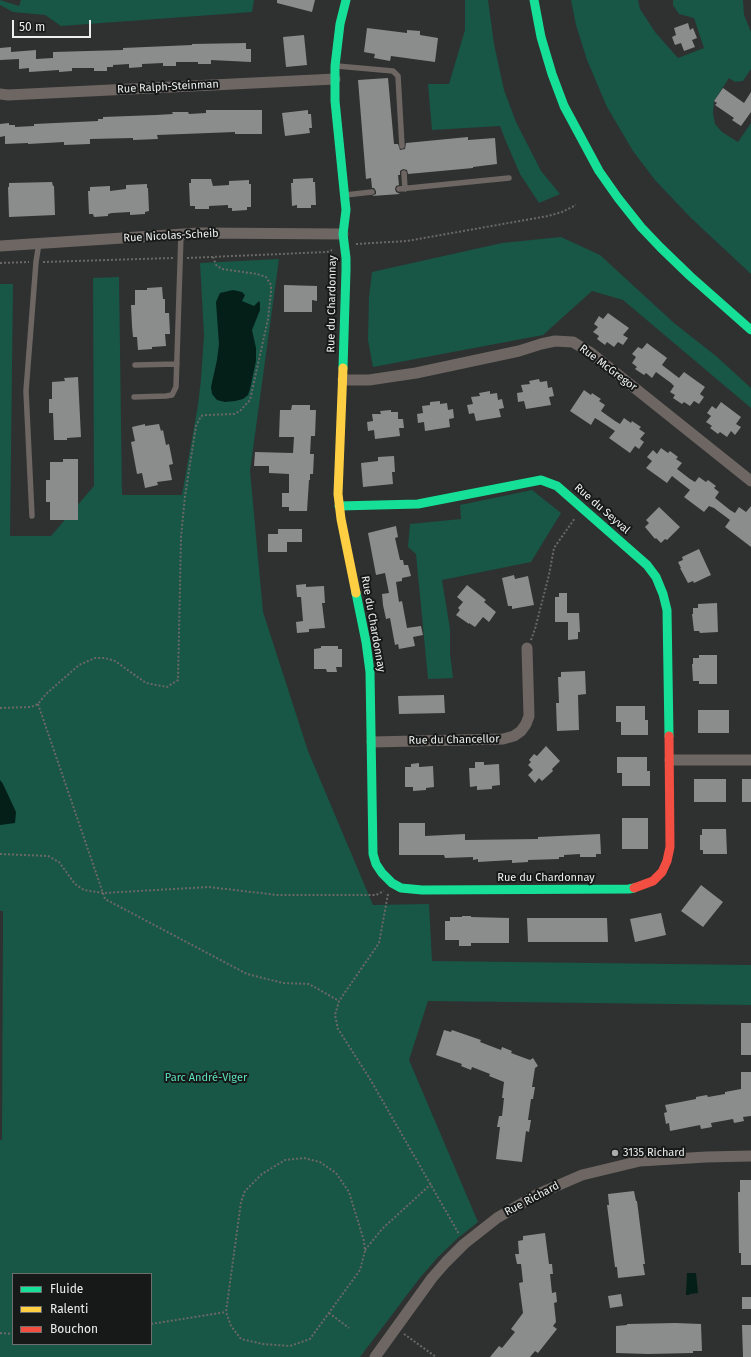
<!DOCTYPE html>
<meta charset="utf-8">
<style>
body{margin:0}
#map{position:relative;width:751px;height:1357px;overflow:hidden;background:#2e3130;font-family:"Fira Sans",sans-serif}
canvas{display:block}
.legend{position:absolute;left:12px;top:1273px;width:140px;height:72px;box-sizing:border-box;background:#171918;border:1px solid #6c6f6e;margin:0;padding:5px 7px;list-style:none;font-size:12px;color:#ecefee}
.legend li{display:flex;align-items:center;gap:8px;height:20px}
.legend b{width:20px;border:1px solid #6c6f6e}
.scale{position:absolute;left:12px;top:20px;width:79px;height:18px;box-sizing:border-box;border:2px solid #ecefee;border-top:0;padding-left:5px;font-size:12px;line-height:14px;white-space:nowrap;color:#ecefee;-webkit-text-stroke:3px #171918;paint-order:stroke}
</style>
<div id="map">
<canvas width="751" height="1357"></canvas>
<ul class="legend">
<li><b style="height:5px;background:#16e098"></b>Fluide</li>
<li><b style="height:5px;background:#ffcf43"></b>Ralenti</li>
<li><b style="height:5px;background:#f24e42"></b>Bouchon</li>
</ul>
<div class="scale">50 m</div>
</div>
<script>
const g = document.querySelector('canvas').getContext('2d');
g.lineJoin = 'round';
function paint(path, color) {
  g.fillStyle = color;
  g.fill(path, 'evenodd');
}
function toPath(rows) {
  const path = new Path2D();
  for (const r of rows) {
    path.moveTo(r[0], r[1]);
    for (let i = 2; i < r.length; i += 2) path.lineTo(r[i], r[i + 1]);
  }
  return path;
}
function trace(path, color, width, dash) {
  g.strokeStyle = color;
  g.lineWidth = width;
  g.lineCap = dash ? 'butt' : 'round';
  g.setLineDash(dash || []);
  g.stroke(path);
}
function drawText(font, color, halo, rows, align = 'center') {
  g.font = font + ' "Fira Sans",sans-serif';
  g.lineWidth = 4;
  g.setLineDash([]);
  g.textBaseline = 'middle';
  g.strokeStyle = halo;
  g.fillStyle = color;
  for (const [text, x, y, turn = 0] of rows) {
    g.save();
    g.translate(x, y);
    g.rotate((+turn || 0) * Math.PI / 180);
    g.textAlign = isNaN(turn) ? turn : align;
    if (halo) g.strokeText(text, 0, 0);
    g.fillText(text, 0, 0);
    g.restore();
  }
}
const green = toPath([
 [0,0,19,6,21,0,254,0,252,12,61,26,45,15,13,12,0,5],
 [465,0,488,0,494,44,504,90,516,122,541,171,560,194,539,203,520,174,507,144,500,126,432,130,428,84,449,84,465,30],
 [571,0,638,0,640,9,655,32,678,58,704,48,694,18,679,14,673,5,673,0,743,0,744,15,751,32,751,69,743,81,735,82,729,78,714,101,713,113,715,124,722,132,738,142,751,123,751,274,691,218,655,180,633,151,607,107,587,60,576,25],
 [561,237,600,255,674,323,716,356,751,388,751,408,623,300,592,291,543,335,373,367,368,340,369,297,372,272,502,243],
 [279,259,250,471,263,612,308,751,373,905,429,904,432,961,751,965,751,1005,428,1001,409,1060,478,1222,458,1238,438,1257,419,1279,360,1357,0,1357,0,1140,2,1140,3,925,3,911,0,911,0,284,13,284,10,536,51,536,94,486,93,278,119,277,122,495,182,495,198,405,201,379,204,335,200,263],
 [13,1274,151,1274,151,1344,13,1344],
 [532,490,561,513,531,562,442,580,450,629,450,654,453,678,428,679,416,554,408,547,410,524,461,519,460,505]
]);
const water = toPath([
 [233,290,242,292,245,295,242,301,254,306,259,301,260,303,260,310,252,330,256,348,256,361,250,389,248,395,243,399,235,401,225,402,217,400,212,394,211,387,217,360,219,344,216,302,220,293],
 [0,780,3,784,16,812,15,823,0,825],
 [687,1273,696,1273,698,1293,690,1294,689,1295,686,1295]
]);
const building = toPath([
 [277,0,315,0,312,12,277,3],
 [688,23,690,30,693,28,697,38,692,40,695,47,684,51,681,43,675,45,672,37,676,35,674,28],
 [367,28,407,33,407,30,420,31,420,35,438,38,435,62,391,56,390,61,374,58,375,54,364,52],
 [304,35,307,65,286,67,283,37],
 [246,43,246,49,251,49,251,62,211,60,211,64,198,64,198,62,176,62,176,66,163,66,163,63,142,64,142,67,129,68,129,64,113,65,113,67,107,67,107,71,94,71,94,68,72,68,72,71,59,72,59,70,29,72,29,68,19,69,19,59,0,60,0,48,11,47,11,52,36,50,36,59,53,58,53,52,123,50,123,48,192,45,192,44],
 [388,78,394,144,398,144,400,150,405,149,406,143,468,137,468,140,495,138,497,164,473,167,473,168,408,174,407,170,403,169,400,171,400,175,398,175,399,185,396,186,395,189,396,192,400,194,372,196,376,194,376,191,374,188,372,188,371,178,366,179,358,80],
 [723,88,744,103,751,92,751,112,741,126,732,120,734,118,715,105,717,103,714,101],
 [206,110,262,110,262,134,235,134,235,132,157,135,158,139,133,140,133,138,90,139,90,144,64,145,64,142,28,144,28,143,5,144,5,136,0,137,0,124,9,123,9,125,15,125,15,127,34,126,34,124,98,121,98,119,103,119,103,117,156,115,173,114,172,112,188,112,189,114,206,113],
 [308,110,308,114,311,114,312,128,309,128,310,133,285,136,282,113],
 [313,178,313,182,315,182,316,205,311,205,311,208,297,208,297,205,292,206,291,183,293,183,293,179],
 [191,179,211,179,213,186,229,185,229,181,249,180,249,184,251,184,251,207,247,207,247,210,232,211,232,208,228,208,228,205,209,206,209,209,195,209,195,206,190,206,189,183,191,183],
 [52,182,53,186,54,186,55,215,9,217,8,187,9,187,9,183],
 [147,184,147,188,148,188,149,211,145,212,145,214,130,215,130,212,112,213,108,214,108,216,94,217,93,214,89,214,88,191,90,191,90,187,110,186,110,191,126,189,126,185],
 [284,285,317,286,317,301,312,300,312,312,284,312],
 [162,287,163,299,165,299,165,313,169,313,170,334,165,334,166,346,152,347,152,349,138,350,137,337,133,337,132,326,131,305,135,305,135,290,147,290,147,288],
 [608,313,629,328,623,335,628,338,623,345,618,342,614,347,607,342,605,345,597,339,599,336,593,332,598,327,594,324,599,316,603,319],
 [647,343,667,358,662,365,679,378,684,372,705,387,700,394,704,397,699,404,694,401,690,406,684,402,682,404,673,398,675,395,670,392,674,386,671,383,656,372,652,378,646,373,644,375,635,369,637,367,632,363,636,357,632,354,638,347,642,349],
 [78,377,81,437,67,438,67,440,54,440,53,413,49,413,49,399,52,399,52,382,65,381,64,378],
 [539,379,540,382,547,381,548,388,552,387,554,396,549,397,551,405,526,409,524,401,518,402,517,393,523,392,521,385,530,384,529,381],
 [584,390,591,395,592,393,601,399,599,401,605,405,601,411,615,421,620,424,624,418,631,423,632,421,641,427,639,429,645,433,640,439,644,442,639,449,635,446,630,453,609,438,615,431,600,421,595,418,591,425,570,411],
 [490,391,490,394,497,393,498,400,502,399,504,408,499,409,501,417,476,421,474,413,469,414,467,405,473,404,471,397,480,396,479,393],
 [440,401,440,404,447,403,448,410,453,409,454,418,449,419,450,427,425,431,424,422,418,423,417,414,423,413,422,406,430,405,430,402],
 [721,402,741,417,736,424,741,427,735,435,731,431,727,437,720,432,718,434,710,428,712,426,706,422,711,416,707,413,712,406,716,409],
 [292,405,310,405,310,410,316,410,315,436,311,436,310,454,314,454,313,474,310,474,310,480,309,480,307,511,289,511,289,507,282,507,282,493,289,493,289,474,269,473,269,466,254,466,255,452,293,453,294,437,279,437,280,410,291,410],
 [391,410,391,412,398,412,398,419,403,419,404,428,399,428,400,436,375,439,374,430,368,431,367,422,373,421,372,414,381,414,380,411],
 [145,424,145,426,159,424,161,431,163,430,166,445,169,444,173,464,169,465,172,480,157,482,158,485,145,488,142,473,137,474,131,442,135,441,132,427],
 [661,448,668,453,670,451,678,457,676,459,682,463,677,469,690,479,695,482,699,477,706,482,708,480,716,486,714,488,719,492,715,498,730,510,735,513,739,507,746,512,751,506,751,547,725,527,730,520,714,508,709,506,704,512,684,497,690,490,672,476,667,483,646,468,652,461,647,457,653,450,657,454],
 [394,456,395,472,392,472,393,484,363,487,361,463,378,461,378,457],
 [63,459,78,459,78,520,50,520,50,502,46,502,46,480,50,480,50,462,63,462],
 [659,507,680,527,667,540,665,539,661,543,656,538,655,539,645,527,649,523,646,520],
 [396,526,398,537,395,538,400,560,403,560,404,565,408,565,411,576,402,578,402,581,396,582,399,602,402,601,407,628,421,626,423,635,413,637,415,646,399,649,398,644,395,645,390,618,386,619,383,605,382,594,389,593,385,573,376,575,368,533],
 [278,529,302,529,302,542,287,542,287,552,268,552,268,534,278,534],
 [699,549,711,575,694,583,693,581,688,583,680,568,681,568,678,562,683,560,682,557],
 [514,575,515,579,528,576,534,605,512,609,512,606,508,606,502,578],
 [306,584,306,587,324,586,325,603,322,603,325,628,309,629,309,632,297,633,296,622,303,621,301,597,297,597,296,585],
 [467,585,486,600,484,602,496,612,489,622,483,617,475,627,469,623,469,624,456,615,460,610,458,608,463,602,457,597],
 [559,593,567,593,567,613,579,613,580,632,578,632,578,639,568,640,568,622,555,622,555,597,559,597],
 [717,603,718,632,700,633,699,631,694,631,692,614,693,614,693,608,698,608,698,604],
 [321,646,338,646,338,649,342,649,342,667,336,667,337,672,327,672,326,669,314,669,314,649,321,648],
 [699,655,717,655,717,684,699,684,699,681,693,681,692,664,693,664,693,658,699,658],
 [585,671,586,694,578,695,579,730,557,731,556,703,559,703,558,677,561,677,561,672],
 [444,695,445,713,399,714,398,696],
 [616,706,645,706,645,720,648,720,648,735,621,735,621,722,616,722],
 [698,710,729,710,729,733,698,733],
 [546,746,560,761,552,769,553,771,542,781,539,778,535,783,528,775,533,770,528,765,531,762,529,760,534,754,537,756],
 [617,757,647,757,647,771,650,771,650,786,622,786,622,773,617,773],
 [475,762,484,762,484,765,499,764,500,785,492,786,492,789,477,790,477,786,470,787,469,768,475,768],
 [419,763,419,767,433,766,434,787,426,788,426,790,413,791,413,787,405,787,405,767,411,767,411,764],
 [694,779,726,779,726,802,694,802],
 [742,779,751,779,751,802,742,802],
 [622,818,648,818,648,849,622,849],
 [399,823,425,823,425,836,465,834,465,840,538,839,538,837,600,834,601,854,596,854,596,857,580,857,580,854,564,855,564,857,559,857,559,859,528,860,528,862,512,863,512,860,478,862,478,859,473,860,473,857,445,858,444,855,399,855],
 [702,829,726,829,727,854,703,854,703,850,700,850,700,835,702,835],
 [701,885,723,902,703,927,681,911],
 [661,913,666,935,635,942,630,919],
 [462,916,471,916,471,917,509,918,509,943,471,943,471,946,459,946,459,940,445,940,445,921,450,921,450,917,462,917],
 [527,918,607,918,608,942,528,942],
 [741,1023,751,1023,751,1055,741,1055],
 [444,1030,451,1032,452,1030,481,1040,480,1042,501,1050,502,1047,512,1051,511,1053,530,1060,533,1058,538,1066,535,1068,532,1087,535,1087,533,1099,531,1099,528,1120,531,1120,529,1132,526,1131,522,1162,496,1159,500,1127,497,1127,499,1116,502,1116,504,1098,502,1098,504,1082,489,1076,490,1074,472,1067,471,1070,461,1066,462,1064,436,1055],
 [741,1072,751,1072,751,1116,743,1117,744,1121,734,1123,733,1119,711,1123,712,1127,701,1129,700,1125,670,1131,669,1123,666,1124,664,1113,667,1112,665,1105,696,1099,696,1097,707,1095,708,1097,725,1094,725,1092,741,1089],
 [740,1180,751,1180,751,1265,741,1265,741,1253,739,1253,738,1192,740,1192],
 [634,1191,636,1201,637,1201,645,1264,643,1264,645,1275,618,1278,617,1267,615,1267,607,1205,609,1205,608,1194],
 [545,1233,549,1264,552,1264,553,1274,550,1274,552,1293,556,1292,557,1302,554,1303,556,1322,553,1326,557,1329,538,1353,535,1351,530,1357,490,1357,499,1346,502,1348,515,1332,511,1329,523,1313,519,1283,523,1282,521,1264,517,1264,515,1254,519,1254,518,1241,523,1240,523,1236],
 [621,1294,623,1306,610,1308,608,1296],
 [742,1297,751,1297,751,1309,742,1309],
 [675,1323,701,1324,702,1351,693,1351,693,1353,648,1354,616,1353,616,1326,627,1325,627,1324],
 [742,1325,751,1325,751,1357,743,1357]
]);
const path = toPath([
 [356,244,407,241,548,216,562,212,576,205],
 [187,258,327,252,332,250],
 [43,262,173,258],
 [0,263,29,262],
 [531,640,535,629,549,575,554,548,575,518],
 [38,704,105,899,247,974,283,983,309,984,339,1001],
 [0,708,31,707,38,704,46,694,79,665,95,658,105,658,115,661,146,683,167,687,178,680,181,537,185,496,196,426,201,416,206,415,234,414,240,411,250,400,268,319,271,292,271,285,266,277,257,274,222,269,216,265,213,257],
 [0,854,48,856,59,862,75,884,84,890,103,893,209,887,277,895,376,895,384,891],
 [388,894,379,943,339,1001,335,1015,338,1029,370,1079,459,1234],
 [304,1158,320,1162,336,1173,349,1192,364,1241,365,1251,360,1270,310,1339,290,1346,263,1344,241,1339,231,1326,226,1312,241,1202,245,1191,262,1174,285,1160,304,1158],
 [365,1250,382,1229,431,1184],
 [329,1313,349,1328],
 [151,1324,226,1312],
 [0,1333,13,1334],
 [404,1334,436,1357]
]);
const lane = toPath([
 [337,66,393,71,398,76,402,146],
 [404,173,405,189],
 [399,189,509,178],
 [345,195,372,192],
 [135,365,177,364],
 [134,397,166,396,172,395,176,387,181,234],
 [32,516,26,391,36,262,39,243]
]);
const street = toPath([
 [0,94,8,95,335,79],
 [0,246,199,233,343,234],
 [343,380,369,380,416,373,519,351,541,344,555,341,573,342,591,353,751,481],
 [372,742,503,739,514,736,521,731,526,724,529,716,527,648],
 [670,760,751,760],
 [375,1357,432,1278,446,1262,464,1244,497,1218,538,1194,582,1175,640,1161,706,1157,751,1156]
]);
const fast = toPath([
 [534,0,541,37,552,74,564,106,599,171,618,198,641,227,660,247,690,276,751,330],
 [343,368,346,270,346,258,343,234,346,210,335,101,335,66,340,24,346,0],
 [339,506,418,504,541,480,557,486,647,565,656,577,663,594,667,610,669,736],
 [356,593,366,642,370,672,373,854,376,864,382,873,392,883,401,888,422,890,629,889,634,888]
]);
const slow = toPath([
 [343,368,338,494,341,519,356,593]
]);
const jam = toPath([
 [634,888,653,881,662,872,667,861,670,847,669,736]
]);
const markers = [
 [615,1153,4,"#aaacac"]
];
const streetNames = [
 ["Rue Ralph-Steinman",168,87,-3],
 ["Rue Nicolas-Scheib",171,236,-3],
 ["Rue du Chardonnay",332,304,-89],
 ["Rue McGregor",608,368,37],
 ["Rue du Seyval",602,509,41],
 ["Rue du Chardonnay",373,624,80],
 ["Rue du Chancellor",454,740,-1],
 ["Rue du Chardonnay",546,878],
 ["Rue Richard",532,1199,-28]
];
const parkNames = [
 ["Parc André-Viger",206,1078]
];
const poiNames = [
 ["3135 Richard",623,1153]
];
paint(green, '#185646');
paint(water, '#041f17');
paint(building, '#8b8d8c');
trace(path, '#6b6866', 2, [2, 2]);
trace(lane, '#6e6663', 5.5);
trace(street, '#6e6663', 11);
trace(fast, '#16e098', 9);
trace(slow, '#ffcf43', 9);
trace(jam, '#f24e42', 9);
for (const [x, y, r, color] of markers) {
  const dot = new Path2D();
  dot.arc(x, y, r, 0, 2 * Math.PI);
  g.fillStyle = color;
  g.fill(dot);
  trace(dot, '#171918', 1.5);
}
drawText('11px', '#ecefee', '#171918', streetNames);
drawText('11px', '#5ae1bb', '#171918', parkNames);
drawText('11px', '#ecefee', '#171918', poiNames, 'left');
</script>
